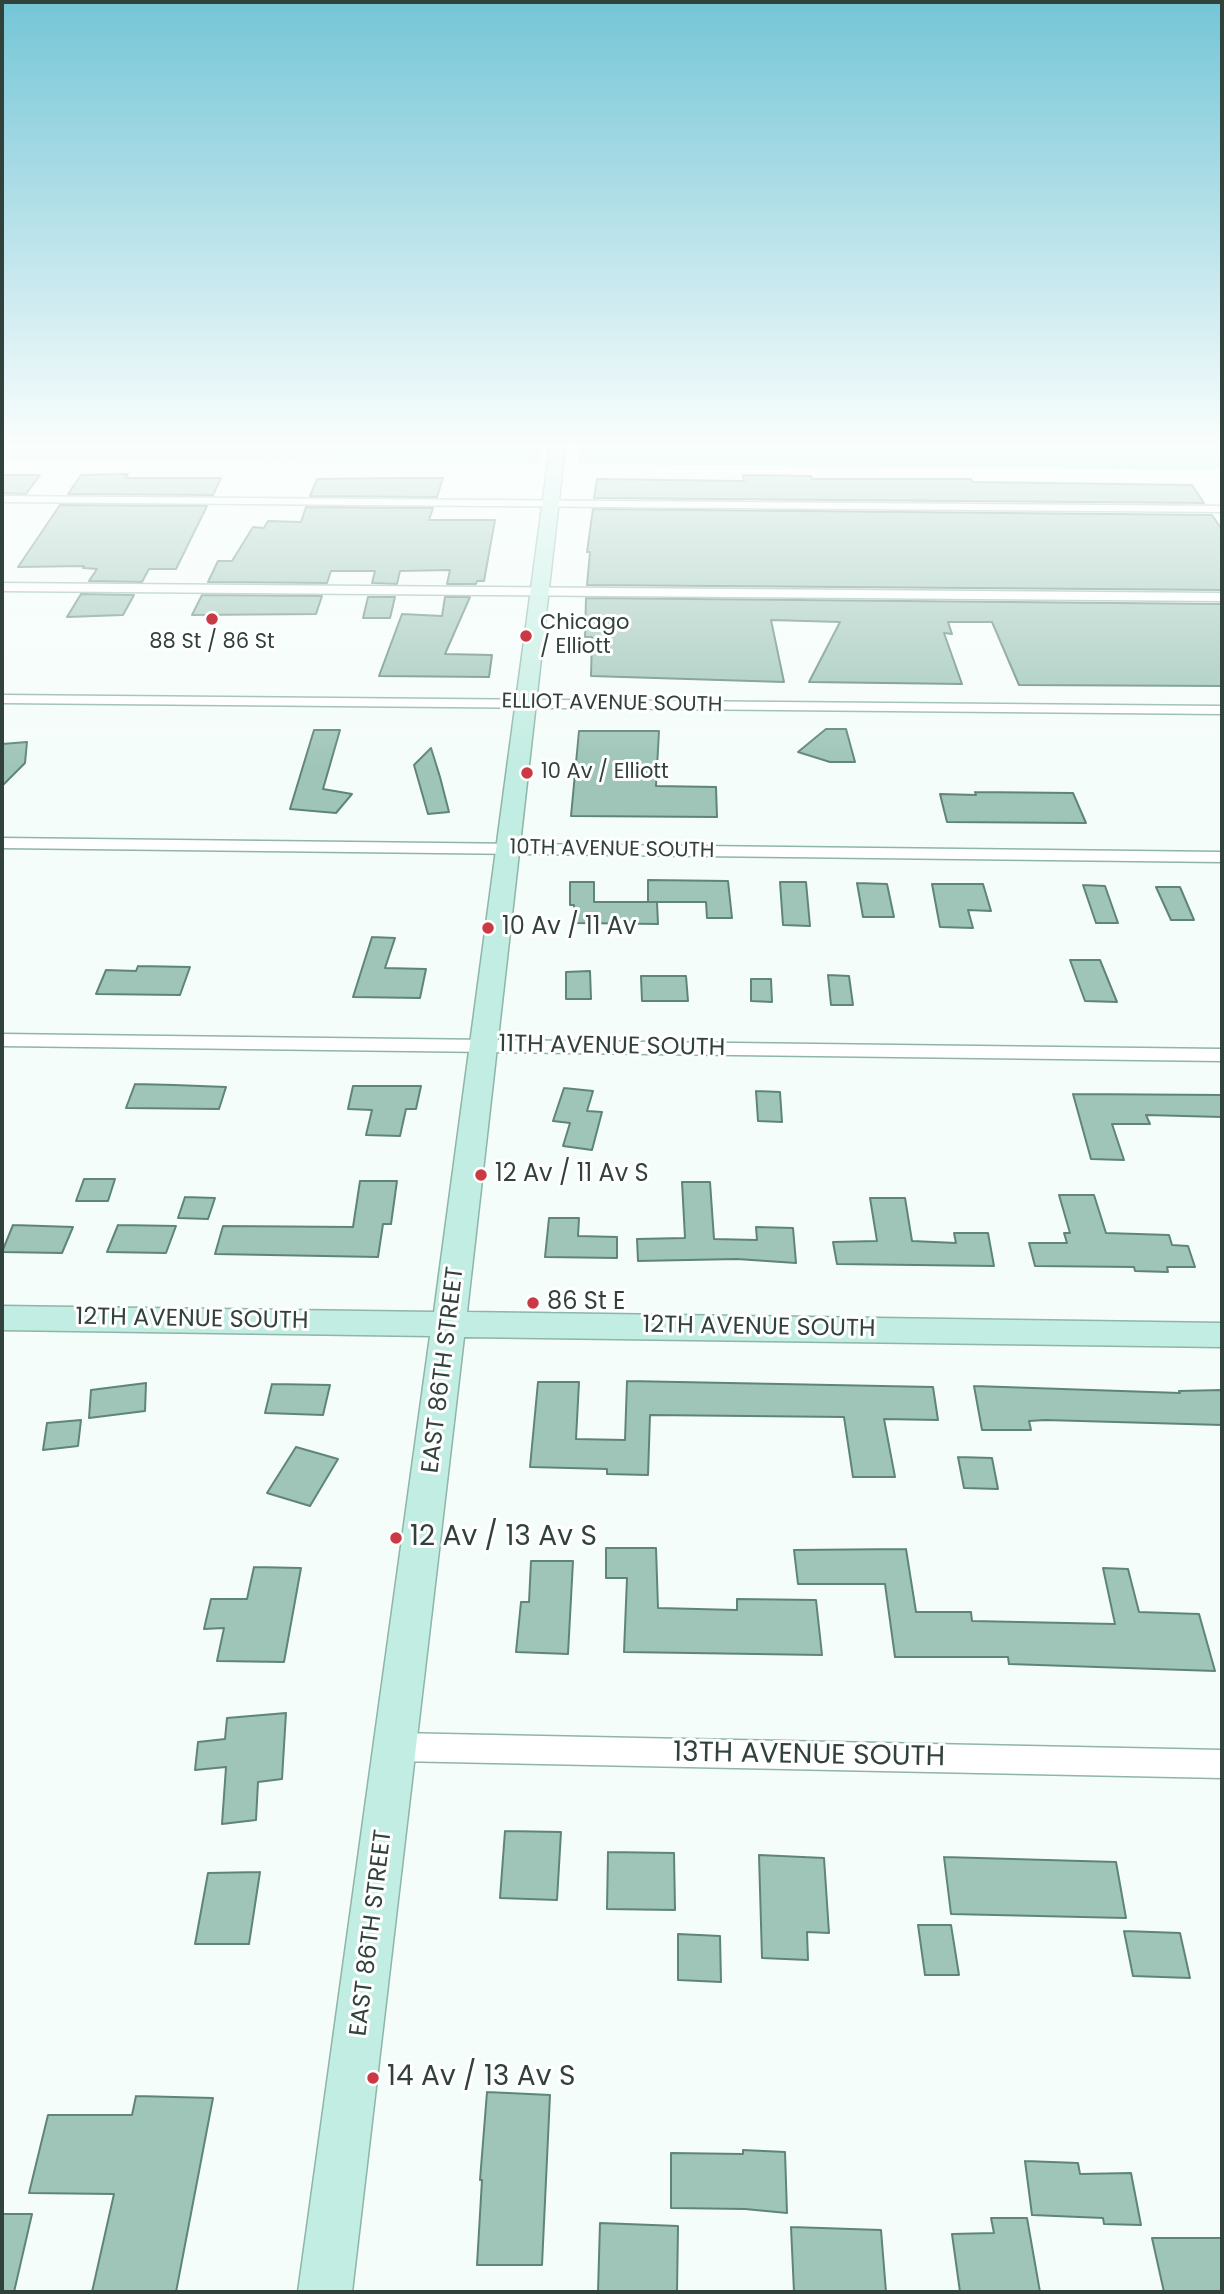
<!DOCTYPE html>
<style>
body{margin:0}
#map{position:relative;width:1224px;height:2294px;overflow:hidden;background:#f5fdfa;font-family:Poppins,sans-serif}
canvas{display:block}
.frame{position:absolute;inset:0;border:4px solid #31413b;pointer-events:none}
</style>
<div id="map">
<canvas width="1224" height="2294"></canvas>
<div class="frame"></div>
</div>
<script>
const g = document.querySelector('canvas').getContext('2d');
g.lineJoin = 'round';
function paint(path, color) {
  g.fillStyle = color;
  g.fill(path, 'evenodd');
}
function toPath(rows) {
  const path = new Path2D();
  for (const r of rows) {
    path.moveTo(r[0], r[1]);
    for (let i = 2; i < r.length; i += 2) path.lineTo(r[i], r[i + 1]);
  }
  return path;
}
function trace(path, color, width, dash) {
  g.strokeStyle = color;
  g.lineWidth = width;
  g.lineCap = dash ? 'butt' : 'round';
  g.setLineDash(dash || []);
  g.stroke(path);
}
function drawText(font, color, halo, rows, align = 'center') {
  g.font = font + ' Poppins,sans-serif';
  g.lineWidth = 6;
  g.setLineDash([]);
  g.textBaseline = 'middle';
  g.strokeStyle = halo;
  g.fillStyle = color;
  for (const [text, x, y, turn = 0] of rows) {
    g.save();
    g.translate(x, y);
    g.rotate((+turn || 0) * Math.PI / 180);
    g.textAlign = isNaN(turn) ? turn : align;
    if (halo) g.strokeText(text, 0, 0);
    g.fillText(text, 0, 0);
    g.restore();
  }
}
const green = toPath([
 [2,447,543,447,540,464,2,460],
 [579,447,1222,447,1222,470,577,464]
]);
const building = toPath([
 [128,474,125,478,221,478,213,495,68,494,81,475,128,474],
 [2,475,40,475,26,494,2,493,2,475],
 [743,475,811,476,812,479,971,479,972,482,1192,485,1204,503,594,498,597,479,744,481,743,475],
 [398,478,443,478,437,497,310,496,317,479,398,478],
 [60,505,207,506,176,569,149,569,142,582,89,581,97,569,83,568,84,566,18,567,60,505],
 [306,507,433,508,429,520,495,520,484,581,477,581,476,584,447,584,450,570,400,571,397,584,372,583,375,571,331,571,327,583,208,582,218,561,232,561,253,527,264,528,268,521,301,522,306,507],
 [593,509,1212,515,1222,530,1222,590,587,585,590,552,587,552,593,509],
 [81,594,134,595,123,615,67,617,81,594],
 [202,595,322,596,316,614,192,615,202,595],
 [368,597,395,597,390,618,363,618,368,597],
 [445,597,470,597,445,654,492,655,489,677,379,676,402,614,442,616,445,597],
 [586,598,1222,604,1222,686,1019,685,992,622,948,622,952,634,944,633,962,684,809,682,840,622,771,620,784,682,591,676,592,637,585,637,586,598],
 [826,729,846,729,855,762,830,762,798,752,826,729],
 [314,730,340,730,323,789,352,794,336,813,290,809,314,730],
 [579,731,659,731,656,786,716,787,717,817,571,816,579,731],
 [27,742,25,763,2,786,2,744,27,742],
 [431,748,440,777,449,812,428,814,414,765,431,748],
 [975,792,1073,793,1086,823,947,822,940,794,976,795,975,792],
 [648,880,728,881,732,918,707,918,706,902,648,902,648,880],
 [570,882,594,882,594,902,657,902,658,924,574,923,574,905,570,905,570,882],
 [780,882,806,882,810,926,783,925,780,882],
 [857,883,887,884,894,917,863,917,857,883],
 [932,884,983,884,991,911,968,910,973,928,940,927,932,884],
 [1083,885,1105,886,1118,923,1096,923,1083,885],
 [1156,887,1180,887,1194,920,1171,920,1156,887],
 [372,937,395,938,385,968,426,969,420,998,353,997,372,937],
 [1070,960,1100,960,1117,1002,1085,1001,1070,960],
 [138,966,190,967,180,995,96,994,106,970,136,971,138,966],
 [590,971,591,999,566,999,566,972,590,971],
 [828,975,849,976,853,1005,831,1005,828,975],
 [641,976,686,976,688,1001,642,1001,641,976],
 [751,979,771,979,772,1002,751,1001,751,979],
 [135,1084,174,1085,226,1087,219,1109,126,1108,135,1084],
 [353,1086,421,1086,416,1109,406,1109,400,1136,366,1135,372,1110,348,1109,353,1086],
 [564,1088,593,1091,587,1111,602,1112,592,1150,563,1146,570,1123,553,1121,564,1088],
 [756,1091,780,1092,782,1122,758,1121,756,1091],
 [1073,1094,1222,1095,1222,1117,1146,1115,1150,1124,1112,1124,1124,1160,1091,1159,1073,1094],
 [84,1179,115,1179,108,1201,76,1201,84,1179],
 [360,1181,397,1181,391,1224,383,1224,378,1257,215,1254,223,1226,353,1227,360,1181],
 [682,1182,710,1182,714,1239,757,1240,756,1227,793,1228,796,1263,737,1259,638,1261,637,1239,685,1238,682,1182],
 [1059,1195,1094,1195,1106,1233,1169,1235,1172,1245,1188,1246,1195,1267,1167,1267,1168,1272,1135,1271,1134,1267,1035,1266,1029,1243,1067,1243,1064,1233,1070,1233,1059,1195],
 [185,1197,215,1198,208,1219,178,1218,185,1197],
 [870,1198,905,1198,912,1241,956,1243,954,1233,988,1233,994,1266,837,1264,833,1242,877,1241,870,1198],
 [549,1218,579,1218,578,1236,617,1237,617,1258,545,1257,549,1218],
 [13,1225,73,1227,62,1253,2,1252,13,1225],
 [118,1225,176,1226,166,1253,107,1252,118,1225],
 [627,1381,933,1387,938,1420,884,1419,895,1477,853,1477,844,1417,650,1415,648,1475,607,1474,607,1469,530,1467,538,1382,579,1382,576,1439,625,1440,627,1381],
 [146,1383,145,1411,89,1418,91,1390,146,1383],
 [272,1384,330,1385,323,1415,265,1413,272,1384],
 [974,1386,1180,1393,1179,1391,1222,1390,1222,1425,1045,1420,1029,1421,1031,1430,982,1430,974,1386],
 [81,1420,78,1446,43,1450,47,1423,81,1420],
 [296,1447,338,1459,310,1506,267,1493,296,1447],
 [958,1457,992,1458,998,1489,964,1488,958,1457],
 [606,1548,656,1548,658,1608,737,1610,737,1599,816,1600,822,1655,624,1652,627,1578,606,1578,606,1548],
 [906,1549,916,1612,971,1612,972,1621,1115,1624,1103,1568,1128,1569,1139,1612,1199,1614,1215,1671,1009,1664,1008,1657,895,1657,885,1584,798,1584,794,1550,906,1549],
 [531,1561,573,1561,568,1654,516,1652,521,1602,529,1602,531,1561],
 [254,1567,301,1568,284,1662,217,1661,224,1628,204,1629,211,1599,247,1599,254,1567],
 [286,1713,282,1779,258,1782,256,1820,222,1824,226,1767,195,1770,198,1742,225,1739,227,1718,286,1713],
 [505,1831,561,1832,557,1900,500,1898,505,1831],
 [608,1852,674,1853,675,1910,607,1909,608,1852],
 [759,1855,824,1858,829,1933,807,1932,808,1960,762,1958,759,1855],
 [944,1857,1116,1862,1126,1918,951,1914,944,1857],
 [260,1872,249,1944,195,1944,208,1873,260,1872],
 [918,1925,951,1925,959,1975,925,1975,918,1925],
 [1124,1931,1180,1933,1190,1978,1133,1976,1124,1931],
 [678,1934,720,1936,721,1982,678,1980,678,1934],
 [487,2092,550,2095,542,2265,477,2265,482,2180,480,2180,487,2092],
 [136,2096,213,2098,176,2292,92,2292,114,2194,29,2193,48,2115,132,2115,136,2096],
 [743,2150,785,2152,787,2213,745,2209,671,2208,671,2153,743,2154,743,2150],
 [1025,2161,1078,2163,1080,2174,1131,2173,1141,2225,1104,2224,1103,2218,1032,2215,1025,2161],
 [2,2214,32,2214,14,2292,2,2292,2,2214],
 [991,2218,1027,2218,1040,2292,960,2292,952,2234,994,2233,991,2218],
 [600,2223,678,2226,677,2292,598,2292,600,2223],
 [791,2227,881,2230,886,2292,794,2292,791,2227],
 [1152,2238,1222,2238,1222,2292,1164,2292,1152,2238]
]);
const street = toPath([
 [2,496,1222,506,1222,512,2,502,2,496],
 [2,583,1222,593,1222,601,2,591,2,583],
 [2,695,1222,706,1222,714,2,703,2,695],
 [2,838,1222,852,1222,862,2,848,2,838],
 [2,1034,1222,1049,1222,1061,2,1046,2,1034],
 [396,1733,1222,1750,1222,1778,396,1761,385,1757,381,1747,385,1737,396,1733]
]);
const secondary = toPath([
 [550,447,565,447,467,1312,1222,1323,1222,1347,464,1337,352,2292,298,2292,430,1336,2,1330,2,1306,434,1312,550,447]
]);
const markers = [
 [212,619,7,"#ca3a45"],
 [526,636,7,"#ca3a45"],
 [527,773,7,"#ca3a45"],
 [488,928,7,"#ca3a45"],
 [481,1175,7,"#ca3a45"],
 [533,1303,7,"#ca3a45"],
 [396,1538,7,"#ca3a45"],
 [373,2078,7,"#ca3a45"]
];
const farPoinames = [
 ["Chicago",540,624],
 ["/ Elliott",540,648],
 ["88 St / 86 St",212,643,"center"],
 ["10 Av / Elliott",541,773]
];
const farStreetnames = [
 ["ELLIOT AVENUE SOUTH",612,704,1],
 ["10TH AVENUE SOUTH",612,850,1]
];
const poiNames = [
 ["10 Av / 11 Av",502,928],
 ["12 Av / 11 Av S",495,1175],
 ["86 St E",547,1303]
];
const streetNames = [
 ["11TH AVENUE SOUTH",612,1047,1],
 ["12TH AVENUE SOUTH",192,1320,1],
 ["12TH AVENUE SOUTH",759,1328,1],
 ["EAST 86TH STREET",444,1370,-83],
 ["EAST 86TH STREET",372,1933,-83]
];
const nearPoinames = [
 ["12 Av / 13 Av S",410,1538],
 ["14 Av / 13 Av S",387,2078]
];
const nearStreetnames = [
 ["13TH AVENUE SOUTH",809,1756,1]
];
paint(green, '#b2f4dd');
paint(building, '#9ec5b7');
trace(building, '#5f8577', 2);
trace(street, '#8eb5a7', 3);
trace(secondary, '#8eb5a7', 3);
paint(street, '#fff');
paint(secondary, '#c2ede2');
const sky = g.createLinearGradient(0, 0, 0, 768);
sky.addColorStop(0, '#74c5d6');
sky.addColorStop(0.58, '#fafefd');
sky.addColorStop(1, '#fafefd00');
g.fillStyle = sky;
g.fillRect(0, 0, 1224, 768);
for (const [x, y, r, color] of markers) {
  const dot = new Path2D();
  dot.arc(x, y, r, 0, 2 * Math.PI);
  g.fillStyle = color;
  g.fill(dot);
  trace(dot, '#fff', 2.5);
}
drawText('21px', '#31413b', '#fff', farPoinames, 'left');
drawText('21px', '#31413b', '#fff', farStreetnames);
drawText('24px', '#31413b', '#fff', poiNames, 'left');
drawText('24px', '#31413b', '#fff', streetNames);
drawText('28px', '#31413b', '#fff', nearPoinames, 'left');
drawText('28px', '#31413b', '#fff', nearStreetnames);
</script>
